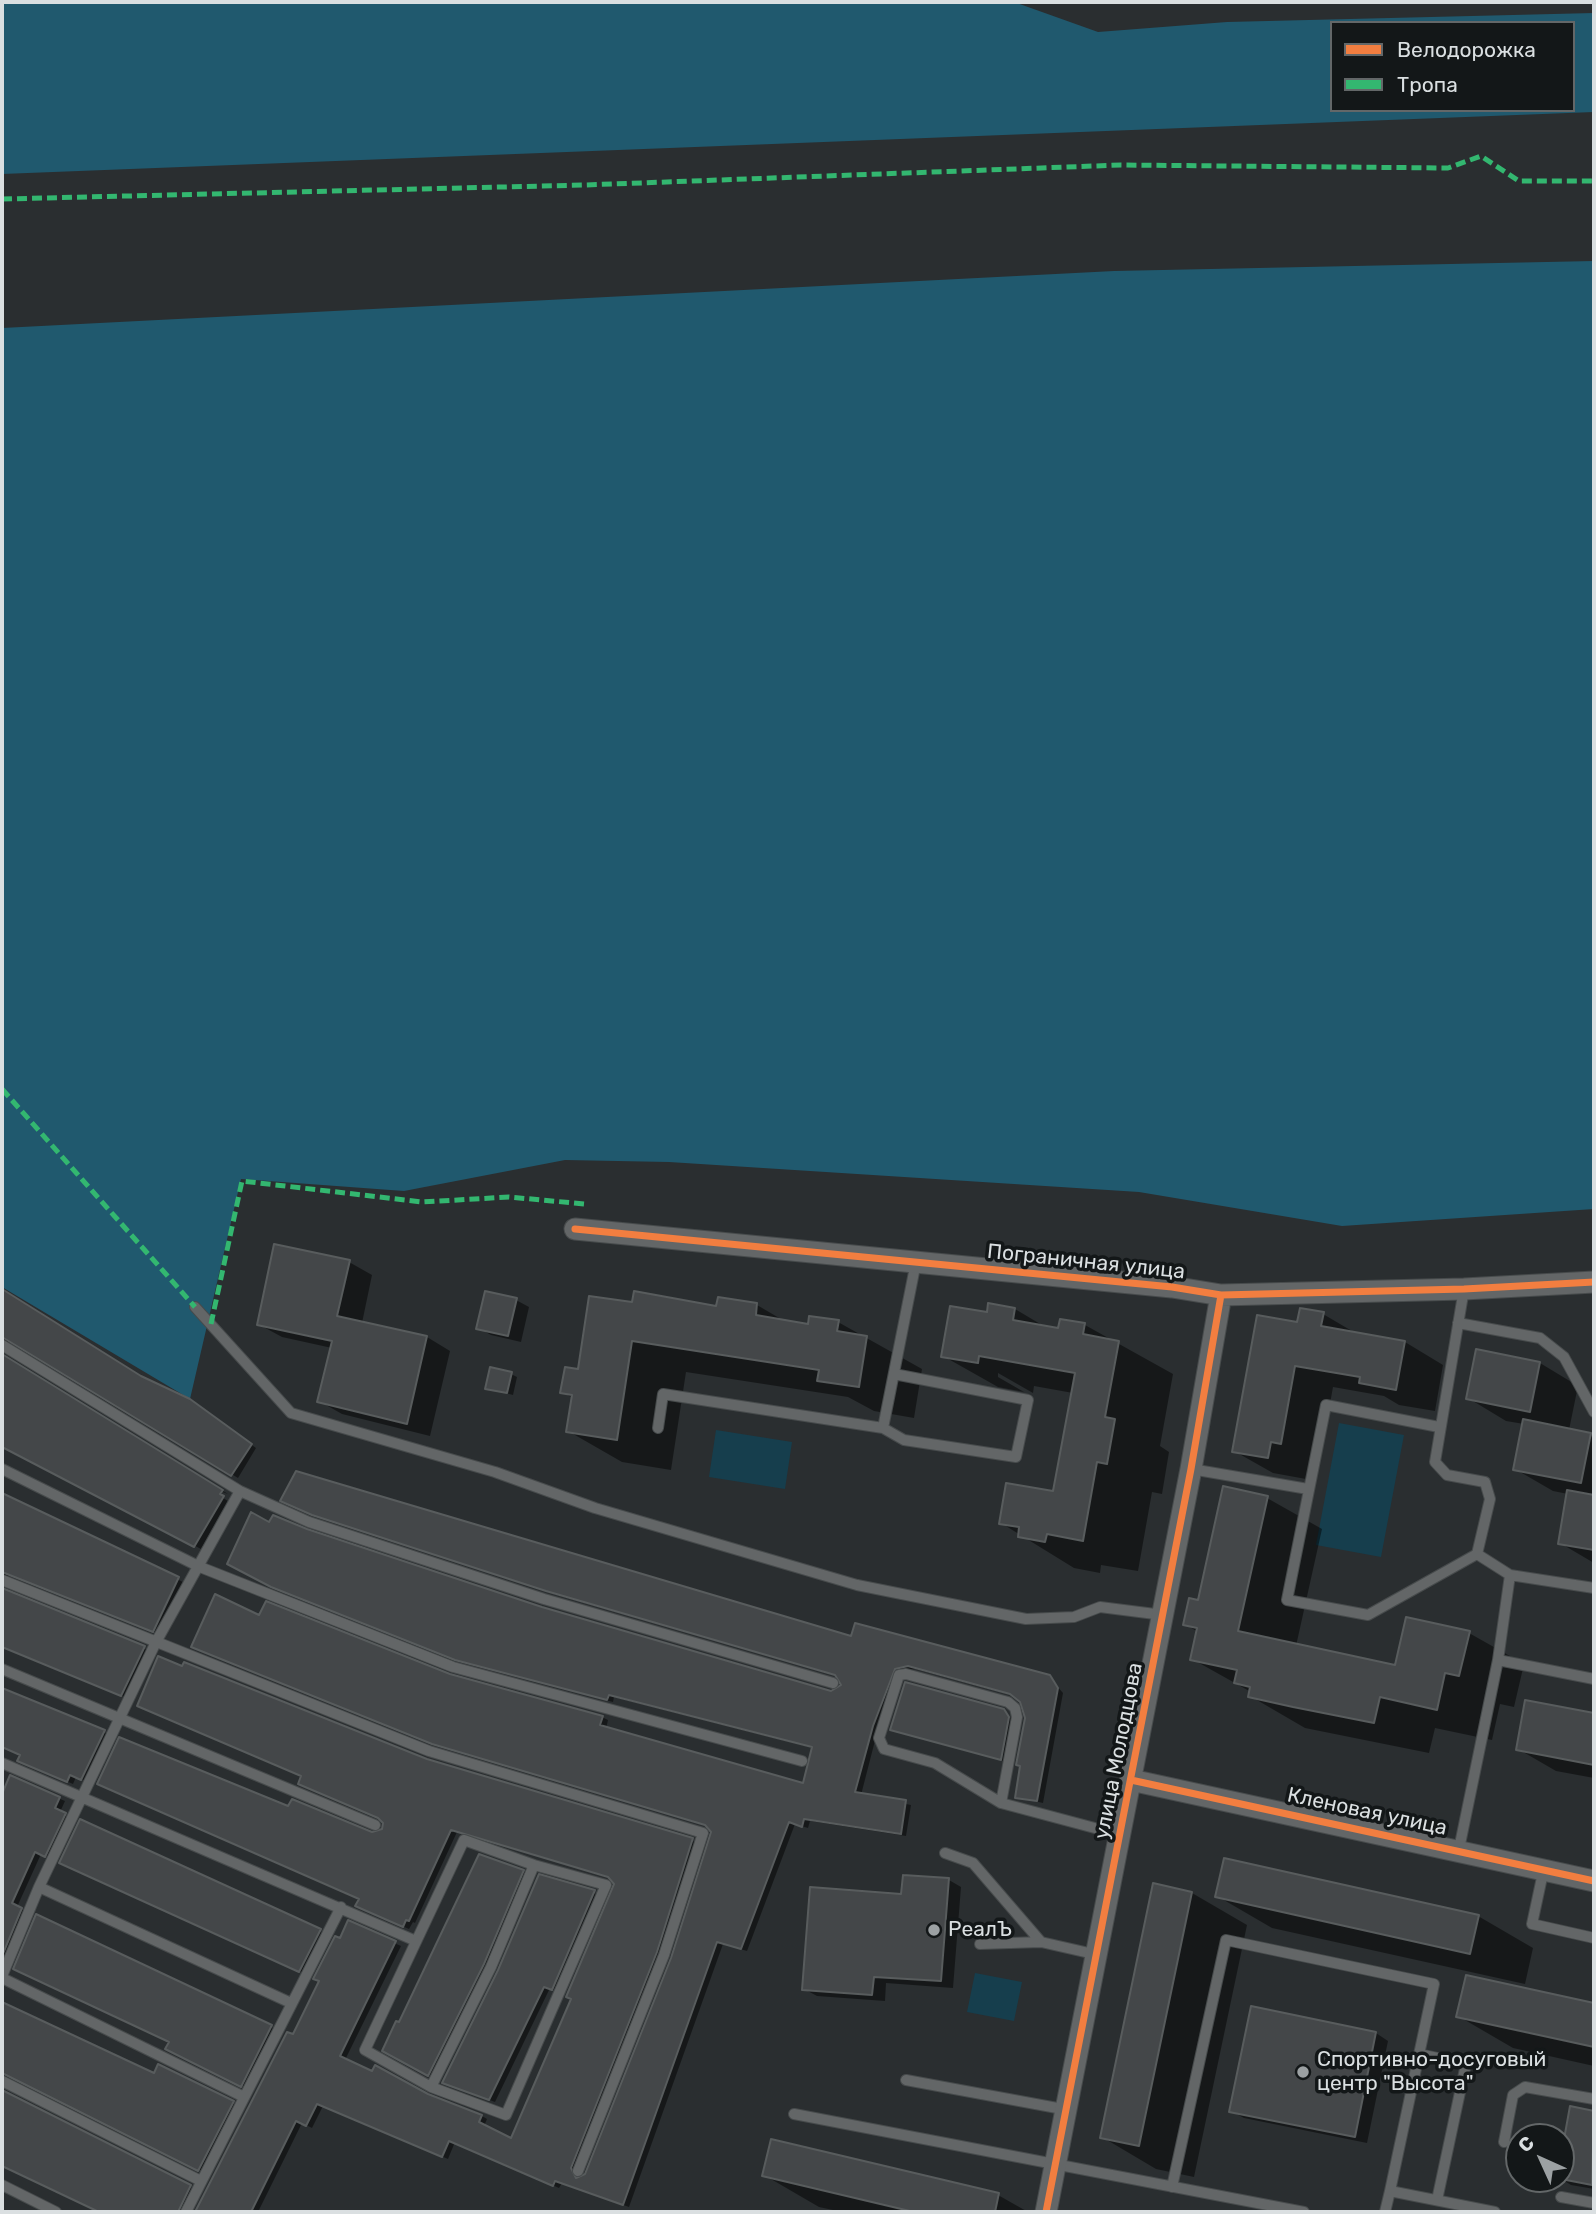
<!DOCTYPE html>
<meta charset="utf-8">
<style>
body{margin:0}
#map{position:relative;width:1596px;height:2214px;overflow:hidden;background:#2a2e30;font-family:Rubik,sans-serif}
canvas{display:block}
.frame{position:absolute;inset:0;border:4px solid #dadfe1;pointer-events:none}
.legend{position:absolute;left:1330px;top:21px;width:245px;height:91px;box-sizing:border-box;background:#131718;border:2px solid #636768;margin:0;padding:9px 12px;list-style:none;font-size:21px;color:#dadfe1}
.legend li{display:flex;align-items:center;gap:14px;height:35px}
.legend b{width:35px;border:2px solid #636768}
.north{position:absolute;left:1505px;top:2123px;width:70px;height:70px;box-sizing:border-box;background:#131718;border:2px solid #636768;border-radius:50%;rotate:315deg;font-size:19px;font-weight:700;line-height:28px;text-align:center;color:#dadfe1}
.north::after{content:'';display:block;margin:auto;width:24px;height:32px;background:#9ca1a3;clip-path:polygon(50% 0,100% 100%,50% 72%,0 100%)}
</style>
<div id="map">
<canvas width="1596" height="2214"></canvas>
<div class="frame"></div>
<ul class="legend">
<li><b style="height:9px;background:#f27e40"></b>Велодорожка</li>
<li><b style="height:9px;background:#33b770"></b>Тропа</li>
</ul>
<div class="north">С</div>
</div>
<script>
const g = document.querySelector('canvas').getContext('2d');
g.lineJoin = 'round';
function paint(path, color) {
  g.fillStyle = color;
  g.fill(path, 'evenodd');
}
function toPath(rows) {
  const path = new Path2D();
  for (const r of rows) {
    path.moveTo(r[0], r[1]);
    for (let i = 2; i < r.length; i += 2) path.lineTo(r[i], r[i + 1]);
  }
  return path;
}
function trace(path, color, width, dash) {
  g.strokeStyle = color;
  g.lineWidth = width;
  g.lineCap = dash ? 'butt' : 'round';
  g.setLineDash(dash || []);
  g.stroke(path);
}
function drawText(font, color, halo, rows, align = 'center') {
  g.font = font + ' Rubik,sans-serif';
  g.lineWidth = 7;
  g.setLineDash([]);
  g.textBaseline = 'middle';
  g.strokeStyle = halo;
  g.fillStyle = color;
  for (const [text, x, y, turn = 0] of rows) {
    g.save();
    g.translate(x, y);
    g.rotate((+turn || 0) * Math.PI / 180);
    g.textAlign = isNaN(turn) ? turn : align;
    if (halo) g.strokeText(text, 0, 0);
    g.fillText(text, 0, 0);
    g.restore();
  }
}
const green = toPath([
 [1339,1423,1404,1435,1381,1557,1316,1545],
 [716,1430,792,1442,785,1489,709,1477],
 [975,1973,1022,1982,1014,2021,967,2012]
]);
const forest = toPath([
 [2,2,1014,2,1098,32,1227,22,1594,13,1594,112,2,174],
 [1332,23,1573,23,1573,110,1332,110],
 [1594,261,1594,1209,1342,1226,1139,1192,669,1162,565,1160,404,1191,241,1179,190,1399,2,1287,2,328,1114,271]
]);
const shadow = toPath([
 [349,1262,372,1275,362,1323,427,1337,450,1351,430,1436,342,1414,319,1401,332,1348,282,1337,258,1324],
 [2,1291,142,1378,196,1405,256,1448,238,1478,13,1341,2,1343],
 [516,1300,529,1307,521,1342,491,1335,478,1328],
 [633,1304,718,1308,757,1305,786,1322,809,1326,838,1322,922,1369,914,1418,874,1411,848,1397,686,1372,671,1470,622,1462,568,1431,573,1398,562,1392],
 [1015,1309,1047,1328,1059,1330,1061,1321,1085,1325,1173,1374,1160,1446,1169,1452,1162,1494,1152,1492,1138,1571,1101,1565,1100,1573,1074,1568,1001,1523,1055,1493,1073,1393,1034,1386,1033,1393,998,1373,998,1377,1024,1392,998,1387,943,1356,988,1314],
 [1323,1314,1357,1334,1405,1342,1443,1365,1435,1411,1399,1405,1384,1396,1333,1387,1319,1465,1306,1479,1273,1473,1234,1451,1299,1324],
 [2,1351,3,1357,228,1494,217,1490,215,1493,228,1501,201,1549,2,1444],
 [1540,1363,1578,1386,1569,1430,1594,1437,1594,1563,1560,1543,1568,1494,1553,1491,1515,1469,1524,1424,1506,1421,1468,1398],
 [511,1374,517,1377,513,1395,487,1388],
 [2,1495,183,1582,159,1634,12,1575,2,1579],
 [1267,1498,1322,1529,1296,1646,1396,1667,1469,1633,1524,1664,1514,1707,1500,1704,1492,1740,1435,1728,1429,1753,1305,1728,1250,1696,1251,1692,1192,1659,1198,1632,1185,1624],
 [319,1517,852,1638,1049,1677,1063,1693,1043,1803,1017,1797,1027,1718,1022,1701,1015,1696,915,1669,899,1672,878,1729,861,1795,911,1805,906,1836,810,1821,808,1828,795,1824,747,1951,723,1944,629,2207,562,2183,559,2188,455,2142,448,2159,323,2106,312,2128,302,2123,258,2212,195,2212,287,2034,294,2037,349,1923,401,1946,345,2060,482,2116,487,2119,484,2126,512,2140,573,1999,616,1884,611,1878,457,1832,415,1923,413,1922,409,1929,363,1909,361,1899,289,1808,372,1834,384,1830,426,1760,698,1843,662,1956,576,2172,579,2179,587,2175,673,1958,713,1835,708,1826,439,1746,260,1618,450,1676,602,1717,608,1720,606,1729,804,1785,813,1748,614,1697,613,1702,463,1662,270,1525,306,1531,541,1608,831,1692,843,1685,838,1676,554,1594],
 [2,1589,150,1651,127,1698,2,1646],
 [2,1690,110,1735,88,1782,76,1777,73,1784,25,1763,22,1755,2,1746],
 [1526,1702,1594,1715,1594,1778,1556,1771,1518,1749],
 [1004,1711,1014,1722,1007,1762,892,1730],
 [11,1778,65,1801,60,1812,70,1818,51,1858,41,1854,17,1907,27,1912,5,1964,2,1963,2,1793,4,1794],
 [67,1866,320,1931,326,1934,305,1974],
 [523,1871,528,1874,434,2078,384,2050,400,2025],
 [540,1877,600,1895,558,1992,550,1988,495,2102,450,2085],
 [949,1880,961,1887,953,1988,886,1983,885,2001,817,1996,804,1989,903,1896],
 [1154,1886,1192,1893,1247,1925,1194,2177,1156,2169,1102,2137],
 [1217,1896,1478,1916,1533,1948,1525,1984,1272,1928],
 [37,1917,277,2030,247,2088,173,2052,171,2042],
 [1467,1977,1594,2005,1594,2066,1513,2048,1458,2016],
 [6,2006,155,2075,238,2105,204,2172,13,2076,2,2080,2,2016],
 [1252,2008,1376,2033,1388,2041,1367,2143,1244,2118,1231,2111],
 [2,2090,196,2190,185,2212,102,2212,2,2165],
 [1571,2108,1594,2113,1594,2189,1571,2185,1561,2179],
 [764,2175,998,2195,1028,2212,842,2212,819,2207]
]);
const building = toPath([
 [274,1244,350,1260,337,1316,427,1336,407,1424,317,1402,332,1341,257,1325,274,1244],
 [2,1289,141,1376,190,1399,252,1444,231,1476,2,1337,2,1289],
 [485,1291,517,1298,508,1336,476,1329,485,1291],
 [634,1291,716,1306,718,1297,757,1303,756,1315,808,1324,809,1316,839,1320,837,1331,867,1336,859,1387,817,1381,819,1370,632,1341,617,1440,566,1432,572,1395,560,1393,565,1367,578,1369,589,1296,632,1302,634,1291],
 [988,1303,1015,1308,1013,1320,1058,1328,1060,1319,1085,1323,1083,1334,1119,1341,1105,1417,1115,1419,1107,1464,1097,1462,1083,1541,1047,1534,1045,1542,1018,1537,1019,1527,999,1524,1006,1483,1053,1491,1075,1373,979,1356,978,1363,941,1357,950,1306,987,1312,988,1303],
 [1300,1308,1324,1312,1321,1326,1405,1341,1396,1390,1359,1383,1360,1377,1295,1366,1281,1444,1271,1442,1268,1458,1232,1452,1257,1315,1297,1322,1300,1308],
 [1476,1349,1540,1362,1530,1412,1466,1399,1476,1349],
 [2,1354,223,1490,220,1494,224,1496,194,1547,2,1447,2,1354],
 [490,1367,512,1372,507,1393,485,1389,490,1367],
 [1523,1419,1591,1433,1581,1483,1513,1470,1523,1419],
 [296,1471,851,1636,855,1623,1050,1675,1058,1688,1037,1801,1015,1798,1020,1766,1016,1765,1025,1718,1020,1702,1010,1694,908,1666,895,1669,873,1726,855,1792,906,1800,901,1834,804,1819,802,1827,789,1822,741,1949,717,1942,623,2205,555,2181,553,2186,449,2141,442,2157,317,2104,306,2126,296,2121,251,2212,195,2212,287,2032,293,2034,319,1981,313,1979,335,1936,340,1938,348,1920,396,1941,340,2056,372,2071,375,2065,428,2094,482,2115,479,2122,511,2138,571,1999,566,1997,614,1884,608,1877,451,1830,409,1921,406,1920,403,1927,355,1906,359,1899,97,1784,119,1737,288,1806,292,1799,372,1832,382,1829,383,1823,378,1818,298,1784,301,1776,137,1706,158,1656,182,1666,184,1662,427,1759,693,1838,657,1952,571,2168,576,2178,585,2174,671,1958,711,1832,705,1825,432,1744,191,1647,215,1594,259,1615,266,1601,450,1674,603,1716,600,1725,803,1783,812,1747,609,1695,607,1700,455,1660,271,1587,227,1564,251,1512,269,1522,273,1515,307,1529,542,1607,831,1691,841,1685,835,1675,546,1591,312,1515,280,1501,296,1471],
 [1223,1486,1268,1496,1238,1631,1395,1665,1406,1617,1470,1631,1459,1676,1445,1673,1437,1710,1380,1697,1374,1723,1293,1707,1248,1697,1250,1687,1234,1683,1237,1670,1190,1660,1197,1628,1183,1625,1189,1598,1198,1600,1223,1486],
 [1567,1490,1594,1495,1594,1550,1558,1544,1567,1490],
 [2,1493,179,1577,153,1632,2,1572,2,1493],
 [2,1588,145,1646,121,1696,2,1647,2,1588],
 [905,1682,1004,1709,1009,1717,1001,1760,890,1730,905,1682],
 [2,1688,105,1730,81,1780,70,1775,67,1782,17,1761,20,1755,2,1747,2,1688],
 [1525,1700,1594,1713,1594,1765,1516,1750,1525,1700],
 [10,1775,60,1797,55,1808,66,1813,45,1857,35,1852,12,1903,22,1908,2,1956,2,1794,10,1775],
 [80,1819,321,1929,299,1972,59,1863,80,1819],
 [479,1854,524,1870,484,1964,428,2076,382,2051,396,2021,399,2022,479,1854],
 [1224,1858,1479,1915,1470,1954,1215,1897,1224,1858],
 [539,1874,595,1890,552,1990,544,1987,489,2100,442,2083,498,1970,539,1874],
 [903,1875,949,1878,941,1981,874,1977,872,1995,802,1990,810,1887,901,1894,903,1875],
 [1153,1883,1192,1892,1139,2146,1100,2138,1153,1883],
 [36,1914,272,2025,241,2087,165,2049,169,2042,13,1969,36,1914],
 [1466,1975,1594,2003,1594,2047,1456,2017,1466,1975],
 [2,2002,154,2073,158,2064,234,2101,198,2171,2,2073,2,2002],
 [1251,2006,1376,2032,1355,2137,1229,2112,1251,2006],
 [2,2090,191,2185,178,2212,99,2212,2,2166,2,2090],
 [1570,2106,1594,2111,1592,2185,1561,2179,1561,2156,1570,2106],
 [771,2139,999,2193,995,2212,914,2212,762,2176,771,2139]
]);
const lane = toPath([
 [195,1307,291,1413,495,1472,595,1508,857,1585,1026,1619,1074,1617,1100,1607,1163,1615],
 [1458,1323,1540,1338,1564,1357,1594,1412],
 [2,1345,240,1491,309,1522,544,1599,833,1683],
 [1439,1427,1326,1405,1287,1600,1368,1615,1477,1554],
 [658,1428,663,1394,883,1428,916,1262],
 [883,1428,904,1440,1016,1457,1028,1400,894,1374],
 [2,1469,200,1567,453,1667,802,1761],
 [1191,1469,1308,1489],
 [1510,1575,1594,1588],
 [2,1580,429,1751,703,1833,664,1955,578,2171],
 [1498,1660,1594,1679],
 [2,1669,375,1825],
 [2,1763,416,1941],
 [1001,1803,1017,1717,1015,1708,1008,1702,906,1674,899,1675,879,1738,884,1749,935,1763,1001,1803,1121,1835],
 [464,1840,534,1865,606,1885,506,2115,431,2087,365,2050,464,1840],
 [1459,1849,1498,1660,1510,1575,1477,1554,1490,1499,1485,1482,1447,1475,1435,1462,1464,1289],
 [945,1853,973,1863,1041,1942,1098,1955],
 [1544,1868,1532,1924,1594,1938],
 [39,1887,291,2003],
 [980,1944,1041,1942],
 [2,1976,39,1887,156,1642,240,1491],
 [2,1978,244,2097],
 [1419,2054,1466,2064,1437,2200],
 [906,2080,1068,2110],
 [2,2081,201,2181],
 [431,2087,491,1967,534,1865],
 [794,2114,1304,2212],
 [1504,2142,1513,2095,1525,2087,1594,2099],
 [2,2185,56,2212],
 [1172,2187,1226,1940,1434,1984,1390,2191],
 [1561,2197,1594,2203],
 [186,2212,341,1907],
 [1385,2212,1390,2191,1495,2212]
]);
const street = toPath([
 [575,1229,1172,1287,1221,1295,1464,1289,1594,1282],
 [1131,1780,1594,1881],
 [1046,2212,1191,1469,1221,1295]
]);
const quiet = toPath([
 [2,199,585,185,1121,165,1448,168,1481,156,1519,181,1594,181],
 [2,1089,195,1307],
 [211,1324,242,1181,422,1202,509,1197,585,1204]
]);
const cycleway = toPath([
 [575,1229,1172,1287,1221,1295,1464,1289,1594,1282],
 [1131,1780,1594,1881],
 [1046,2212,1191,1469,1221,1295]
]);
const markers = [
 [934,1930,7,"#9ca1a3"],
 [1303,2072,7,"#9ca1a3"]
];
const streetNames = [
 ["Пограничная улица",1086,1262,6],
 ["улица Молодцова",1119,1751,-79],
 ["Кленовая улица",1367,1812,12]
];
const poiNames = [
 ["РеалЪ",948,1930],
 ["Спортивно-досуговый",1317,2060],
 ["центр \"Высота\"",1317,2084]
];
paint(green, '#163e4d');
paint(forest, '#20596e');
paint(shadow, '#0007');
paint(building, '#444749');
trace(building, '#585c5d', 2);
trace(lane, '#474b4c', 12);
trace(street, '#474b4c', 23);
trace(lane, '#636667', 10);
trace(street, '#636667', 21);
trace(quiet, '#33b770', 5, [10, 5]);
trace(cycleway, '#f27e40', 7);
for (const [x, y, r, color] of markers) {
  const dot = new Path2D();
  dot.arc(x, y, r, 0, 2 * Math.PI);
  g.fillStyle = color;
  g.fill(dot);
  trace(dot, '#131718', 2.5);
}
drawText('21px', '#dadfe1', '#131718', streetNames);
drawText('21px', '#dadfe1', '#131718', poiNames, 'left');
</script>
